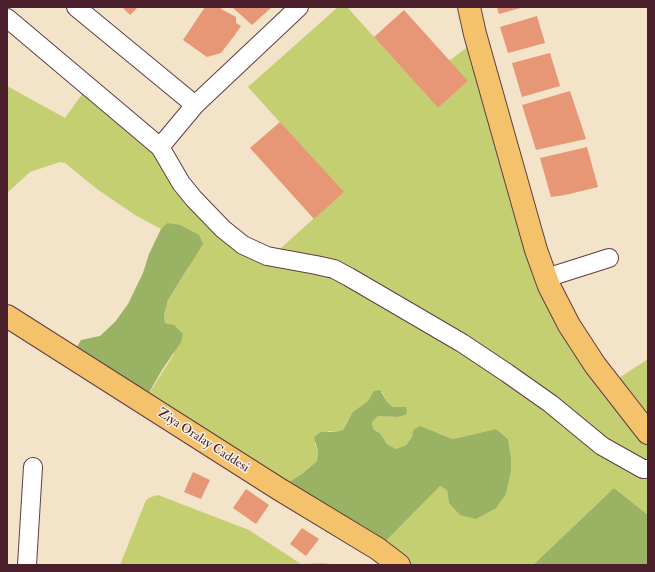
<!DOCTYPE html>
<style>
body{margin:0}
#map{position:relative;width:655px;height:572px;overflow:hidden;background:#f2e3c9;font-family:"IM FELL Double Pica",serif}
canvas{display:block}
.frame{position:absolute;inset:0;border:8px solid #4a1f2b;pointer-events:none}
</style>
<div id="map">
<canvas width="655" height="572"></canvas>
<div class="frame"></div>
</div>
<script>
const g = document.querySelector('canvas').getContext('2d');
g.lineJoin = 'round';
function paint(path, color) {
  g.fillStyle = color;
  g.fill(path, 'evenodd');
}
function toPath(rows) {
  const path = new Path2D();
  for (const r of rows) {
    path.moveTo(r[0], r[1]);
    for (let i = 2; i < r.length; i += 2) path.lineTo(r[i], r[i + 1]);
  }
  return path;
}
function trace(path, color, width, dash) {
  g.strokeStyle = color;
  g.lineWidth = width;
  g.lineCap = dash ? 'butt' : 'round';
  g.setLineDash(dash || []);
  g.stroke(path);
}
function drawText(font, color, halo, rows, align = 'center') {
  g.font = font + ' "IM FELL Double Pica",serif';
  g.lineWidth = 3;
  g.setLineDash([]);
  g.textBaseline = 'middle';
  g.strokeStyle = halo;
  g.fillStyle = color;
  for (const [text, x, y, turn = 0] of rows) {
    g.save();
    g.translate(x, y);
    g.rotate((+turn || 0) * Math.PI / 180);
    g.textAlign = isNaN(turn) ? turn : align;
    if (halo) g.strokeText(text, 0, 0);
    g.fillText(text, 0, 0);
    g.restore();
  }
}
const green = toPath([
 [338,7,347,7,438,108,468,81,449,61,477,40,536,250,610,384,648,359,648,515,614,488,533,565,399,565,378,549,440,486,447,490,449,503,506,494,511,471,511,458,508,439,496,429,453,439,439,433,413,430,412,437,406,445,396,449,387,444,380,433,374,430,372,425,372,422,378,416,398,417,406,415,407,412,405,407,393,407,387,402,382,392,362,405,347,422,343,430,335,432,329,431,315,443,318,451,317,461,303,473,279,489,143,403,174,354,170,324,165,323,164,315,168,300,189,267,167,223,161,229,135,215,97,189,65,163,60,162,30,172,7,193,7,86,65,118,88,86,160,147,194,199,271,257,343,192,248,87],
 [158,495,249,530,301,564,323,563,334,565,120,565,146,500,151,497]
]);
const forest = toPath([
 [167,223,180,225,199,235,203,244,168,300,164,315,165,323,174,325,183,334,181,342,162,370,143,403,71,357,81,340,100,336,115,322,128,304,143,273,149,254,161,229],
 [380,390,387,402,393,407,406,407,407,412,406,415,398,417,378,416,372,422,372,425,374,430,380,433,387,444,396,449,406,445,412,437,413,430,420,426,453,439,496,429,508,439,511,458,511,471,506,494,496,508,476,519,460,515,449,503,447,490,440,486,378,549,279,489,303,473,317,461,318,451,314,437,321,432,335,432,343,430,353,412,368,401,374,391],
 [614,488,648,515,648,565,533,565]
]);
const building = toPath([
 [122,7,138,7,130,15],
 [205,7,222,7,221,9,236,17,236,23,241,26,234,36,221,53,207,57,183,40],
 [232,7,272,7,252,25],
 [497,7,524,7,499,14],
 [404,10,468,81,438,108,374,37],
 [537,16,545,43,508,53,500,27],
 [550,53,560,86,522,97,512,63],
 [570,91,586,139,536,150,522,105],
 [280,122,344,192,314,219,250,148],
 [587,147,598,187,565,195,551,197,540,158],
 [193,472,210,480,201,499,184,492],
 [246,489,269,505,256,524,233,508],
 [302,528,319,539,306,556,290,544]
]);
const minor = toPath([
 [76,7,195,105],
 [7,18,160,147,181,183,194,199,223,229,243,245,267,256,316,265,334,269,349,277,462,343,507,373,551,404,602,446,643,469,648,469],
 [160,147,195,105,299,7],
 [546,278,609,258],
 [27,565,33,467]
]);
const major = toPath([
 [469,7,475,34,536,250,549,286,569,325,595,365,648,433],
 [7,316,279,489,378,549,399,565]
]);
const streetNames = [
 ["Ziya Oralay Caddesi",203,441,33]
];
paint(green, '#c3cf71');
paint(forest, '#9ab263');
paint(building, '#e79776');
trace(minor, '#633c43', 20);
trace(major, '#633c43', 24);
trace(minor, '#fff', 18);
trace(major, '#f3c26a', 22);
drawText('13px', '#4a1f2b', '#f7f3e8', streetNames);
</script>
